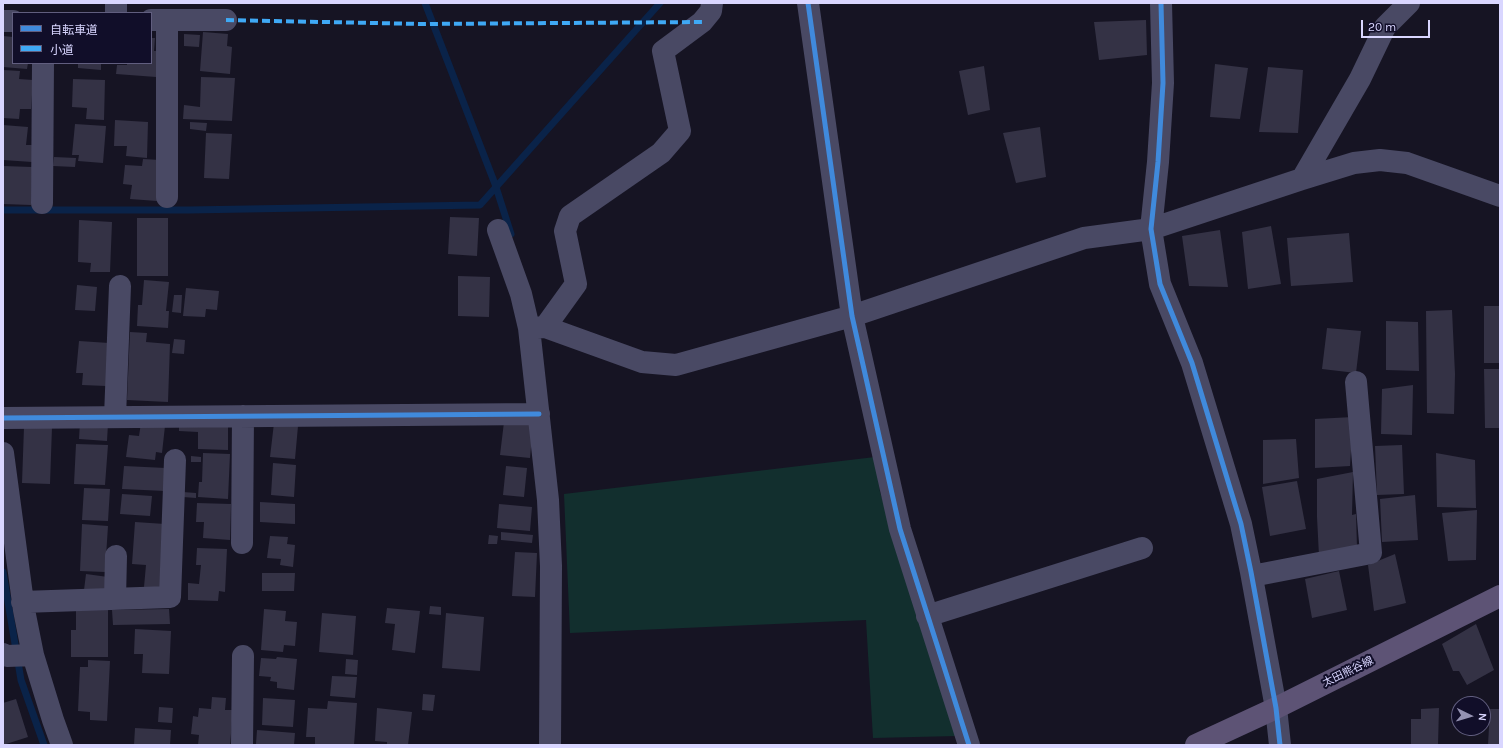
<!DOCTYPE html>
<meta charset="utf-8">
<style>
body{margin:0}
#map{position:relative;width:1503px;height:748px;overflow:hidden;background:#161423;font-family:Karla,"Noto Sans JP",sans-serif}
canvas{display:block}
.frame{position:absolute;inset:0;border:4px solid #d9d6ff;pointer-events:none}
.legend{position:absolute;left:12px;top:12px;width:140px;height:52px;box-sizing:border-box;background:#110e29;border:1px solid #615e7f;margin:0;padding:5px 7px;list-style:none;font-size:12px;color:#d9d6ff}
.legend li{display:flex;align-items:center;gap:8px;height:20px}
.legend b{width:20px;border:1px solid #615e7f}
.north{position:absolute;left:1451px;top:696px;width:40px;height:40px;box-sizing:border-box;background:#110e29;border:1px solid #615e7f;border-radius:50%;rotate:95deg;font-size:11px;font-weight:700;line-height:16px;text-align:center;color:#d9d6ff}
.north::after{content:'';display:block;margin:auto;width:14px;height:18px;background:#9592b2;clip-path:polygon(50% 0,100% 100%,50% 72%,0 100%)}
.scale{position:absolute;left:1361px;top:20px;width:69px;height:18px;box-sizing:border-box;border:2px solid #d9d6ff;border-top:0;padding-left:5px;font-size:12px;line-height:14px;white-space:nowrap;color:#d9d6ff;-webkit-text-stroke:3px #110e29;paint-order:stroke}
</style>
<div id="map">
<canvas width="1503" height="748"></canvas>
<div class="frame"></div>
<ul class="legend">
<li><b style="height:5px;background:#408adc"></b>自転車道</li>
<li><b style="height:5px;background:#3fa9f5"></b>小道</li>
</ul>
<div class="north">N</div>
<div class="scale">20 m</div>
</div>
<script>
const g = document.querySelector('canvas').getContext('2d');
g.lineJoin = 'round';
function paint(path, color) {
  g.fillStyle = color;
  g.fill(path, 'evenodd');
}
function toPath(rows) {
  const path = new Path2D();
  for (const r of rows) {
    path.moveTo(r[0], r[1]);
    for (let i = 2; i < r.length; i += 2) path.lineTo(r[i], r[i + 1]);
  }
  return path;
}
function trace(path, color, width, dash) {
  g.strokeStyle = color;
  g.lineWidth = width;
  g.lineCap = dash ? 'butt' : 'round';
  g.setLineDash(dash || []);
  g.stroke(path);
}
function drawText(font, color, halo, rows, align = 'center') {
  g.font = font + ' Karla,"Noto Sans JP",sans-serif';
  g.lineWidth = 4;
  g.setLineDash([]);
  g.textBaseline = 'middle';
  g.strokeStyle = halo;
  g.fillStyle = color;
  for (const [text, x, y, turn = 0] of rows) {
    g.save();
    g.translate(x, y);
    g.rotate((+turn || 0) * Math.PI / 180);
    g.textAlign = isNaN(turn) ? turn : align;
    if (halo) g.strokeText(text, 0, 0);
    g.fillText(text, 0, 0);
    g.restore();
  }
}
const green = toPath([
 [875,457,880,492,957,736,873,738,866,620,570,633,564,494]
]);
const stream = toPath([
 [425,3,495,184,511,234],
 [3,210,189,210,480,205,660,3],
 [3,572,21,680,44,745]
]);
const building = toPath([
 [1146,20,1147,55,1099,60,1094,22],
 [203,32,228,34,227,46,232,47,230,74,200,71],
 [184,34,200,35,199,47,184,46],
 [3,36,13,37,13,63,28,63,27,69,3,67],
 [151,38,155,38,154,51,158,51,156,77,116,74,117,65,127,65,127,63,151,63],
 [78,63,101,63,101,70,78,68],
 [1215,64,1248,68,1240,119,1210,117],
 [984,66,990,110,968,115,959,71],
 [1268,67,1303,70,1298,133,1259,132],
 [3,70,20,71,19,79,33,80,31,109,20,109,19,119,3,118],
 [201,77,235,78,232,121,183,119,184,105,200,107],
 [73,79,105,80,104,120,86,119,87,108,72,107],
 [115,120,148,122,147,158,126,156,127,146,114,146],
 [190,122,207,123,206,131,190,129],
 [75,124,106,126,103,163,78,161,79,155,72,155],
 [3,125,28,127,26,145,34,145,32,162,3,160],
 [1040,127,1046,177,1016,183,1003,133],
 [206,133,232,134,229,179,204,178],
 [54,157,76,158,75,167,53,166],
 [143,159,160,160,157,201,130,199,132,185,123,184,125,165,142,166],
 [3,166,32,167,31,205,3,204],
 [450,217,479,218,477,256,448,254],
 [137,218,168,218,168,276,137,276],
 [79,220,112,222,110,272,90,272,91,263,78,262],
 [1271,226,1281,284,1248,289,1242,232],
 [1220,230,1228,287,1189,286,1182,236],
 [1349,233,1353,282,1291,286,1287,238],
 [458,276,490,277,489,317,458,316],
 [144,280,169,282,166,311,169,311,168,328,137,326,138,305,142,305],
 [77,285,97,287,95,311,75,310],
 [186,288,219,291,217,310,206,309,205,317,183,316],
 [174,295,182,295,181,313,172,312],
 [1484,306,1500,306,1500,363,1484,363],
 [1452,310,1455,374,1454,414,1427,413,1426,311],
 [1386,321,1418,322,1419,371,1386,370],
 [1327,328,1361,331,1356,373,1322,369],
 [130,332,147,333,146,342,170,344,168,402,127,400],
 [174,339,185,340,184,354,172,353],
 [79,341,109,343,106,386,82,385,83,373,76,373],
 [1484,369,1500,369,1500,428,1485,428],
 [1413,385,1412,435,1381,434,1382,389],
 [1353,417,1350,466,1315,468,1315,419],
 [179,421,228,422,228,450,198,449,198,432,179,431],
 [80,422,108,424,107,441,79,439],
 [504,422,533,425,530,458,500,455],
 [141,423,165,426,162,453,156,452,155,460,126,457,129,435,139,436],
 [274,423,298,426,295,459,270,457],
 [24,427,52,427,50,484,22,483],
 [1296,439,1299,478,1263,484,1263,440],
 [76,444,108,445,105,485,74,484],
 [1402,445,1404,494,1377,495,1375,446],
 [203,453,230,454,228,499,198,497,199,482,202,482],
 [1436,453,1475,460,1476,508,1437,507],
 [191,456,201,457,201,462,191,462],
 [273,463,296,465,294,497,271,495],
 [124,466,166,468,165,491,122,489],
 [506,466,527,468,524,497,503,495],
 [1353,472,1352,515,1356,514,1357,547,1319,556,1317,517,1317,479],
 [1297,481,1306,529,1270,536,1262,487],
 [84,488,110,489,108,521,82,520],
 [183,492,196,493,196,498,183,497],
 [122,494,152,496,150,516,120,514],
 [1415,495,1418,540,1382,542,1380,499],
 [260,502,295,504,295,524,260,522],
 [197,503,231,504,230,540,203,538,204,522,196,522],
 [499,504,532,507,530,531,497,528],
 [1477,510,1476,560,1448,561,1442,513],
 [135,522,165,524,161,588,144,587,146,565,132,564],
 [82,524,108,526,105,572,80,571],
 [501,532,533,535,532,543,501,540],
 [489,535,498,536,497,544,488,544],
 [270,536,288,537,287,544,295,545,293,567,280,565,281,559,267,558],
 [197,548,227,549,225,592,219,591,218,601,188,600,188,583,199,584,201,565,196,565],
 [515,552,537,553,535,597,512,596],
 [1395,554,1406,603,1374,611,1368,565],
 [1339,571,1347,610,1312,618,1305,579],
 [262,573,295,573,294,591,262,591],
 [86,574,108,577,106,593,84,590],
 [430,606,441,607,441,615,429,614],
 [387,608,420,611,415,653,392,650,395,624,385,623],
 [76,609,108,609,108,657,71,657,71,630,76,630],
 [169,609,170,624,113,625,112,610],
 [264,609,286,611,285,621,297,622,295,646,284,645,283,652,261,650],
 [322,613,356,616,353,655,319,652],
 [446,613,484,617,480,671,442,668],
 [1476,624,1494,670,1467,685,1459,671,1453,671,1442,644],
 [135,629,171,631,169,674,142,673,143,654,134,654],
 [277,657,297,659,294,690,277,688,277,682,270,681,271,677,259,676,261,658,276,659],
 [346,659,358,660,357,675,345,674],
 [88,660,110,661,107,721,90,720,90,712,78,711,80,667,88,667],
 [332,676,357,677,355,698,330,696],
 [423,694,435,695,433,711,422,710],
 [212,697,226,698,225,710,233,710,230,745,198,745,199,735,191,734,193,716,198,717,199,708,211,709],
 [263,698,295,700,293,727,262,725],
 [16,699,28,737,3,745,3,703],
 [328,701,357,703,354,745,315,745,315,737,306,737,308,708,327,709],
 [159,707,173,708,172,723,158,722],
 [377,708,412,712,408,745,387,745,387,742,375,741],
 [1439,708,1438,745,1411,745,1411,719,1421,719,1421,709],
 [1490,709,1500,709,1500,745,1488,745],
 [135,728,171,730,170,745,134,745],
 [257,730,295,733,294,745,256,744]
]);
const minor = toPath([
 [808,3,852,316,900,529,969,745],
 [1161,3,1163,83,1158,162,1151,229,1160,284,1192,363,1241,524,1251,572,1276,708,1280,745],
 [116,13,116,3],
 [151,20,226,20],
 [3,21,13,21],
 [1302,179,1360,79,1385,27,1409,3],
 [167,197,167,20],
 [42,203,43,63],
 [498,230,521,294,529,328,548,500,551,566,550,745],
 [545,327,576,284,565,231,570,216,661,153,680,131,663,51,702,22,711,11,712,3],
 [529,328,545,327,642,362,676,365,852,316,1084,238,1151,229,1302,179,1354,163,1380,160,1407,163,1500,196],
 [115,417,120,286],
 [3,418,539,414],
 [3,453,24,610,33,655,53,720,62,745],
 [242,543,243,416],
 [1252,576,1371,553,1356,382],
 [115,599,116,556],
 [22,602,170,597,175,460],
 [927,616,1142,548],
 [3,654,7,656,33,655],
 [242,745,243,656]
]);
const major = toPath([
 [1196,745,1276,708,1500,596]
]);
const quiet = toPath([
 [226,20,422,24,702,22]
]);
const cycleway = toPath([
 [808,3,852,316,900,529,969,745],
 [1161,3,1163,83,1158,162,1151,229,1160,284,1192,363,1241,524,1251,572,1276,708,1280,745],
 [3,418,539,414]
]);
const streetNames = [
 ["太田熊谷線",1348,672,-26]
];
paint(green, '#122f2e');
trace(stream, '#0a2349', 7);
paint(building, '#343245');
trace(minor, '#494964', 22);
trace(major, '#5d5375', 22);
trace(quiet, '#3fa9f5', 4, [8, 4]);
trace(cycleway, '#408adc', 5);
drawText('11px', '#d9d6ff', '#110e29', streetNames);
</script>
